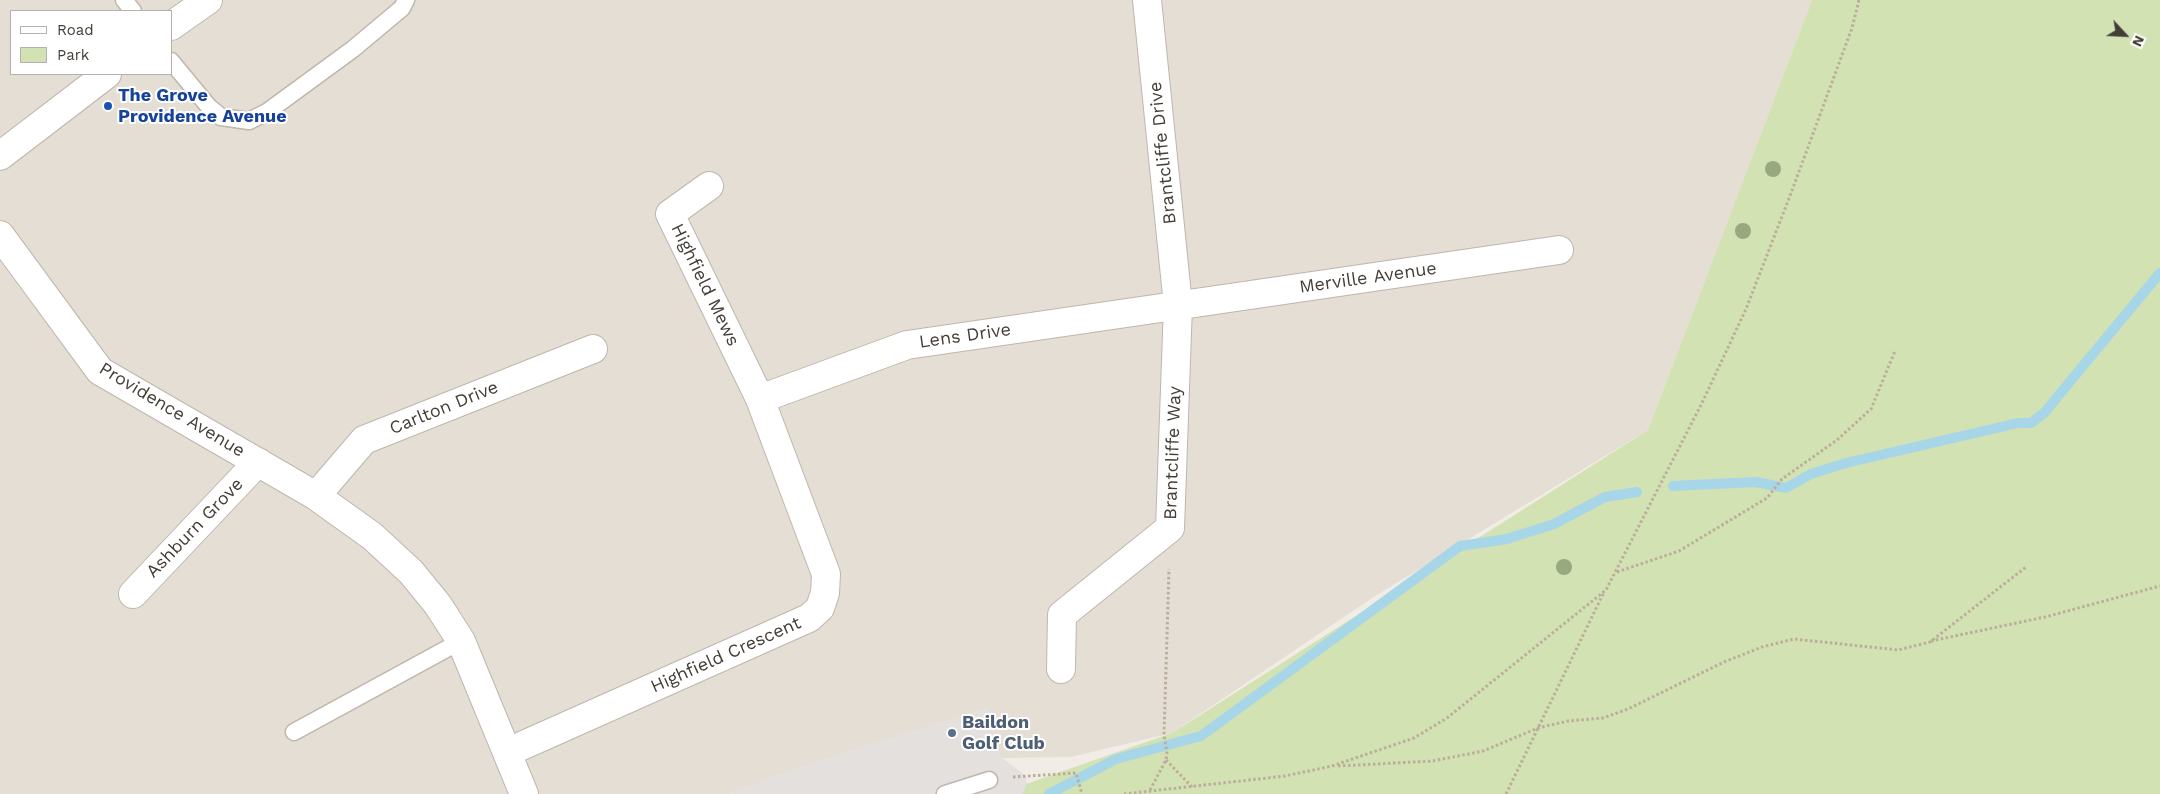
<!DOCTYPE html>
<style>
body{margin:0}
#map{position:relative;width:2160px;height:794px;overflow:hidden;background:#f1ede6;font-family:"Work Sans",sans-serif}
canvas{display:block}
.legend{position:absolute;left:10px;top:10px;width:162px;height:65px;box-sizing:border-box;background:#fff;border:1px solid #b4b1af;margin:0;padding:6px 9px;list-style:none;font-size:15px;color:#443d36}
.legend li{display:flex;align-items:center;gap:10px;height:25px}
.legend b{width:25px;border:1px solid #b4b1af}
.north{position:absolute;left:2100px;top:10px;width:50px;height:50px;-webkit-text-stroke:4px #fff;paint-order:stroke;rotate:115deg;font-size:14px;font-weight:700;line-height:20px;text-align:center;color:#443d36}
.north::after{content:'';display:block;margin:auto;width:18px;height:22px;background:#443d36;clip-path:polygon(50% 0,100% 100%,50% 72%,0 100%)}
</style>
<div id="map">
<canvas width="2160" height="794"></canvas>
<ul class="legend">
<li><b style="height:6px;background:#fff"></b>Road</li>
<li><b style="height:14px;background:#d2e2b2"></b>Park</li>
</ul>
<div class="north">N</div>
</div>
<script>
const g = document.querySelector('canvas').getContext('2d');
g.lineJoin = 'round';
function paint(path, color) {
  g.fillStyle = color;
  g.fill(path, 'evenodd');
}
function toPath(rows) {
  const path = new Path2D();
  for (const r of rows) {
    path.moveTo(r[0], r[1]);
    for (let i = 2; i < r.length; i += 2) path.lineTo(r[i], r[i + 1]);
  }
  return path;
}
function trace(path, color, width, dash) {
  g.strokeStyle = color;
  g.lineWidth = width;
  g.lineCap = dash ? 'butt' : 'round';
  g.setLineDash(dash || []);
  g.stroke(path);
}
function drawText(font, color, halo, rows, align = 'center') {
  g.font = font + ' "Work Sans",sans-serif';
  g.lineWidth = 4;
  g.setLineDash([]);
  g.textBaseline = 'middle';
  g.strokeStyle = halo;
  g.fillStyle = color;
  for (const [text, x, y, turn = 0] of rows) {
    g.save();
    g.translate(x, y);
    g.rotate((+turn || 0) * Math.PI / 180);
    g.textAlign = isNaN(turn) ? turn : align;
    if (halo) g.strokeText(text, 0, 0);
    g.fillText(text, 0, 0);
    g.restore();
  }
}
const residential = toPath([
 [0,0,1812,0,1648,430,1375,596,1172,733,1071,757,1001,758,987,708,796,769,730,794,0,794],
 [11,11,171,11,171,74,11,74]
]);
const green = toPath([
 [1812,0,2160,0,2160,794,1021,794,1026,784,1172,733,1648,430]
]);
const parking = toPath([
 [987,708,1001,757,1026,776,1027,784,1022,794,730,794,796,769]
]);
const stream = toPath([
 [1673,486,1756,482,1786,488,1811,474,1846,463,2018,423,2031,423,2044,413,2160,273],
 [1049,794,1116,759,1201,736,1460,546,1507,539,1554,524,1605,497,1637,492]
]);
const path = toPath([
 [1617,572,1679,551,1767,498,1782,479,1837,440,1871,409,1895,351],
 [1931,641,2045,617,2160,586],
 [1166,760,1192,787],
 [1338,766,1433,761,1483,751,1538,728,1568,721,1603,718,1628,709,1724,662,1762,647,1794,639,1898,650,1930,642,2026,567],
 [1013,777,1076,773,1082,794],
 [1150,790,1166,760,1167,753,1164,735,1169,569],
 [1124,794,1285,776,1332,766,1414,738,1447,718,1606,590,1702,403,1746,309,1790,196,1852,28,1859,0],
 [1506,794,1604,592]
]);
const service = toPath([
 [124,0,133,11],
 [171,61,209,107,221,117,249,121,267,112,353,49,402,8,406,0],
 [294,732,461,641],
 [945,794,989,780]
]);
const minor = toPath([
 [171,26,208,0],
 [0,156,107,74],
 [0,235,100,371,316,496,372,536,411,572,438,605,461,641,524,794],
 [760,399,907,345,1559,250],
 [316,496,364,440,593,349],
 [133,594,258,462],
 [1061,669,1062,615,1170,528,1178,305,1147,0],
 [508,752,809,618,820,608,825,593,826,574,760,399,670,214,709,186]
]);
const trees = [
 [1773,169],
 [1743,231],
 [1564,567]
];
const markers = [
 [108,106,5,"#1a4fb4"],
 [952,733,5,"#5c6f8a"]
];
const transitNames = [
 ["The Grove",118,96],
 ["Providence Avenue",118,117]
];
const streetNames = [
 ["Brantcliffe Drive",1163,153,-96],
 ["Merville Avenue",1368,278,-8],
 ["Highfield Mews",705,285,64],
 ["Lens Drive",965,336,-8],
 ["Carlton Drive",444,408,-22],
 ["Providence Avenue",172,410,31],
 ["Brantcliffe Way",1173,453,-88],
 ["Ashburn Grove",195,528,-46],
 ["Highfield Crescent",726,655,-24]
];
const serviceNames = [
 ["Baildon",962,723],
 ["Golf Club",962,744]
];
paint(residential, '#e5ded5');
paint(green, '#d2e2b2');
paint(parking, '#e3e0de');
trace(stream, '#a7d6e9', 10);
trace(service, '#bfb6ac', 19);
trace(minor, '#bfb6ac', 30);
trace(path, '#bcad9c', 3, [2.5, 2.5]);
trace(service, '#fff', 16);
trace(minor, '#fff', 28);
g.fillStyle = '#98a881';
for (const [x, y] of trees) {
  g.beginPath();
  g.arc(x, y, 8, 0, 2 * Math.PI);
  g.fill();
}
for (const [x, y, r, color] of markers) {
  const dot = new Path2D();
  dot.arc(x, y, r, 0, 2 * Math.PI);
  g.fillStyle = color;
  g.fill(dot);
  trace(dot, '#fff', 2);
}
drawText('bold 18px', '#164399', '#fff', transitNames, 'left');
drawText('18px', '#443d36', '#fff', streetNames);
drawText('bold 18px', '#4e5e75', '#fff', serviceNames, 'left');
</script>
